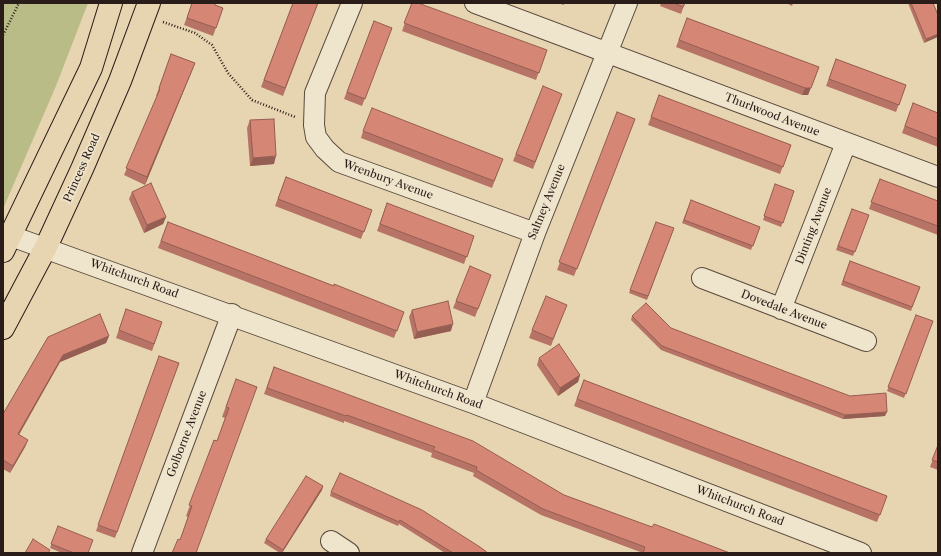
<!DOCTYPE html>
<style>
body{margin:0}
#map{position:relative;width:941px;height:556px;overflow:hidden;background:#e7d5b1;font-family:"Libre Caslon Text",serif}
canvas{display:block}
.frame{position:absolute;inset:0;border:4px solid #2a1c18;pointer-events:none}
</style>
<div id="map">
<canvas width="941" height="556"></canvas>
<div class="frame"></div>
</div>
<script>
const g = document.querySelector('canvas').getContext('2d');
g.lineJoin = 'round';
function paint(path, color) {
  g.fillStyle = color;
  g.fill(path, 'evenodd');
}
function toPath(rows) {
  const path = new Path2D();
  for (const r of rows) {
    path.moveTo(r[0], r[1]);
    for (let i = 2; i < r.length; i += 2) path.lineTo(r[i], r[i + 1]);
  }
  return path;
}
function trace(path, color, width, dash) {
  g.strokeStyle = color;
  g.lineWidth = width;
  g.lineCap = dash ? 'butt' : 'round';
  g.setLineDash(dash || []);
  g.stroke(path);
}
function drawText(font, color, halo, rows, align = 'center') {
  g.font = font + ' "Libre Caslon Text",serif';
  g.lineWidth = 3.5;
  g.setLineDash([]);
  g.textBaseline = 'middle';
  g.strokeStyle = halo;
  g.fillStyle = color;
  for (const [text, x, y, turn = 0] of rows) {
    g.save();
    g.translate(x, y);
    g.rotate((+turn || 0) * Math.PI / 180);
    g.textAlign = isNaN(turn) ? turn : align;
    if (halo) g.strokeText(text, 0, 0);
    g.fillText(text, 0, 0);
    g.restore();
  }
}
const green = toPath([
 [3,3,88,3,56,86,3,209]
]);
const path = toPath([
 [163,22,195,33,212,45,228,73,252,100,295,117],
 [3,35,19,3]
]);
const minor = toPath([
 [352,3,315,93,314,125,316,137,325,149,339,162,535,233],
 [475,3,938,177],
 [11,236,473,403,861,553],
 [702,278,866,341],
 [781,309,846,143],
 [473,403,535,233,627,3],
 [331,541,349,553],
 [142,553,232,314]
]);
const trunk = toPath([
 [3,251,91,68,111,3],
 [3,328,46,247,82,169,120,81,149,3]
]);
const wall = toPath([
 [192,3,215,5,223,8,213,36,184,25],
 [293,3,318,3,283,96,261,87],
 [412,3,547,50,536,80,402,31],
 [558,3,564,3,564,5],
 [661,3,685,3,681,14,660,6],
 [786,3,793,3,792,6],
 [908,3,933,3,938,15,924,43],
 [687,18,819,67,808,95,802,95,676,47],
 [374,21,392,28,362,106,344,99],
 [171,54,195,63,145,185,124,175,157,96,156,96],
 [836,59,906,85,896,112,826,86],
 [543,86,562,94,533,169,513,161],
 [659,95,791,145,780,174,648,125],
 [913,103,938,113,938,147,902,133],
 [617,112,635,119,574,276,557,270],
 [250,120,274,164,250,166,247,128],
 [363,131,503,159,492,188,361,138],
 [286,177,372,210,361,239,275,206],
 [880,179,938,201,938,235,869,209],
 [775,184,794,191,781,227,763,220],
 [132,192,166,217,163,224,144,233,129,199],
 [691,200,760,227,751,250,682,223],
 [387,203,474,236,464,264,377,231],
 [852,209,869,215,853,256,836,250],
 [168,222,334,286,404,312,394,338,158,248],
 [656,222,674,228,647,300,629,293],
 [850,261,920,287,911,311,841,285],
 [491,275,475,317,453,308,456,301],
 [126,309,162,322,152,351,116,338],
 [412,310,451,331,414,339,409,317],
 [564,312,551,346,529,338,532,330],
 [916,315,931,325,904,398,887,391],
 [632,316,671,328,885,416,843,419,661,350,631,320],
 [109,336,106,343,60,362,19,435,28,440,25,447,10,473,3,469,3,414,48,337],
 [159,356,179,363,115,538,96,531],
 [539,358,580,375,578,382,558,396,537,365],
 [274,367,564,495,652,527,643,553,541,515,473,476,474,473,431,457,432,453,344,421,344,423,264,394],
 [236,379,257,387,180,540,188,517,186,516,214,440,217,441,225,418,222,417],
 [584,380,887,496,877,522,574,406],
 [938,445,938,470,930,467],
 [323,486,322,490,282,553,280,553,264,543,266,539],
 [331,492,488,553,445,553,399,524,398,526,330,496],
 [58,526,88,553,62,553,50,548]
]);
const shadedWall = toPath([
 [938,34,938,37,924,43,926,39],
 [195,63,192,71,145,185,147,177],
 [819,67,808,95,802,95,805,88],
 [276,156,274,164,250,166,253,158],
 [166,217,163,224,144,233,147,225],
 [453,324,451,331,414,339,417,332],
 [109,336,106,343,60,362,15,441,18,434,63,355],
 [580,375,578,382,558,396,560,388],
 [887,412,885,416,843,419,845,415],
 [28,440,25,447,10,473,13,466],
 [323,486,322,490,282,553,283,550]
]);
const building = toPath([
 [192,3,215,3,215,5,223,8,216,28,187,18,192,3],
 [293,3,318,3,285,88,264,80,293,3],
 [412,3,418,3,547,50,539,73,404,23,412,3],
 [674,3,685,3,683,7,674,3],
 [911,3,933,3,938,15,938,34,926,39,911,3],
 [687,18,819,67,811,88,805,88,679,40,687,18],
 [374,21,392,28,365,99,347,92,374,21],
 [171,54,195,63,147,177,126,168,160,89,159,88,171,54],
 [836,59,906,85,899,105,829,79,836,59],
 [543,86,562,94,535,162,516,154,543,86],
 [659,95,791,145,783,167,651,117,659,95],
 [913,103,938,113,938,139,905,126,913,103],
 [372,108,503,159,494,181,363,131,372,108],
 [617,112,635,119,577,269,559,262,617,112],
 [274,119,276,156,253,158,250,120,274,119],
 [286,177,372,210,364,232,278,199,286,177],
 [880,179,938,201,938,226,871,202,880,179],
 [151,183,166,217,147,225,132,192,151,183],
 [775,184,794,191,783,223,764,216,775,184],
 [691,200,760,227,753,246,684,220,691,200],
 [387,203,474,236,467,257,380,224,387,203],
 [852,209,869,215,855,252,838,246,852,209],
 [168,222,334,286,334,284,404,312,397,331,161,241,168,222],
 [656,222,674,228,648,296,630,290,656,222],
 [850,261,920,287,912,307,843,281,850,261],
 [470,266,491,275,478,309,456,301,470,266],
 [546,296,567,305,553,339,532,330,546,296],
 [448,301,453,324,417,332,412,310,448,301],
 [646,303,671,328,850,396,886,393,887,412,845,415,662,346,632,316,646,303],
 [126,309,162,322,154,344,119,330,126,309],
 [100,314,109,336,63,355,18,434,28,440,13,466,3,460,3,414,48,337,100,314],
 [916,315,933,321,906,394,888,387,916,315],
 [559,344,580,375,560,388,539,358,559,344],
 [159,356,179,363,117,532,98,525,159,356],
 [274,367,473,441,564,495,652,527,654,524,730,553,643,553,645,547,543,509,476,470,477,467,433,450,435,447,347,415,346,416,267,388,274,367],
 [236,379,257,387,196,553,172,553,178,539,180,540,192,506,189,505,214,440,217,441,229,408,226,407,236,379],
 [584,380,887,496,880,515,577,399,584,380],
 [938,445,938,462,932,460,938,445],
 [340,473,422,510,480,547,488,553,453,553,400,520,399,522,331,492,340,473],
 [306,476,323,486,283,550,266,539,306,476],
 [58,526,93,540,88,553,74,553,51,544,58,526],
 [33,539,50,550,48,553,25,553,33,539]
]);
const streetNames = [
 ["Thurlwood Avenue",772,115,21],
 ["Princess Road",82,168,-66],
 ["Wrenbury Avenue",388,180,20],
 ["Saltney Avenue",547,202,-68],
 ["Dinting Avenue",814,226,-69],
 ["Whitchurch Road",134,279,20],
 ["Dovedale Avenue",784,310,21],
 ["Whitchurch Road",438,390,20],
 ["Golborne Avenue",187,434,-69],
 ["Whitchurch Road",740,506,21]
];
paint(green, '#babc88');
trace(minor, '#594a3e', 22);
trace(trunk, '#2a1c18', 24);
trace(path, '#2a1c18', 2.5, [1, 2]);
trace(minor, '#efe4cc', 20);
trace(trunk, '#e7d5b1', 22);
paint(wall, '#b77365');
paint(shadedWall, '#955e52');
paint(building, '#d58675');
trace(building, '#955e52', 1);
drawText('11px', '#2a1c18', '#efe4cc', streetNames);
</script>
